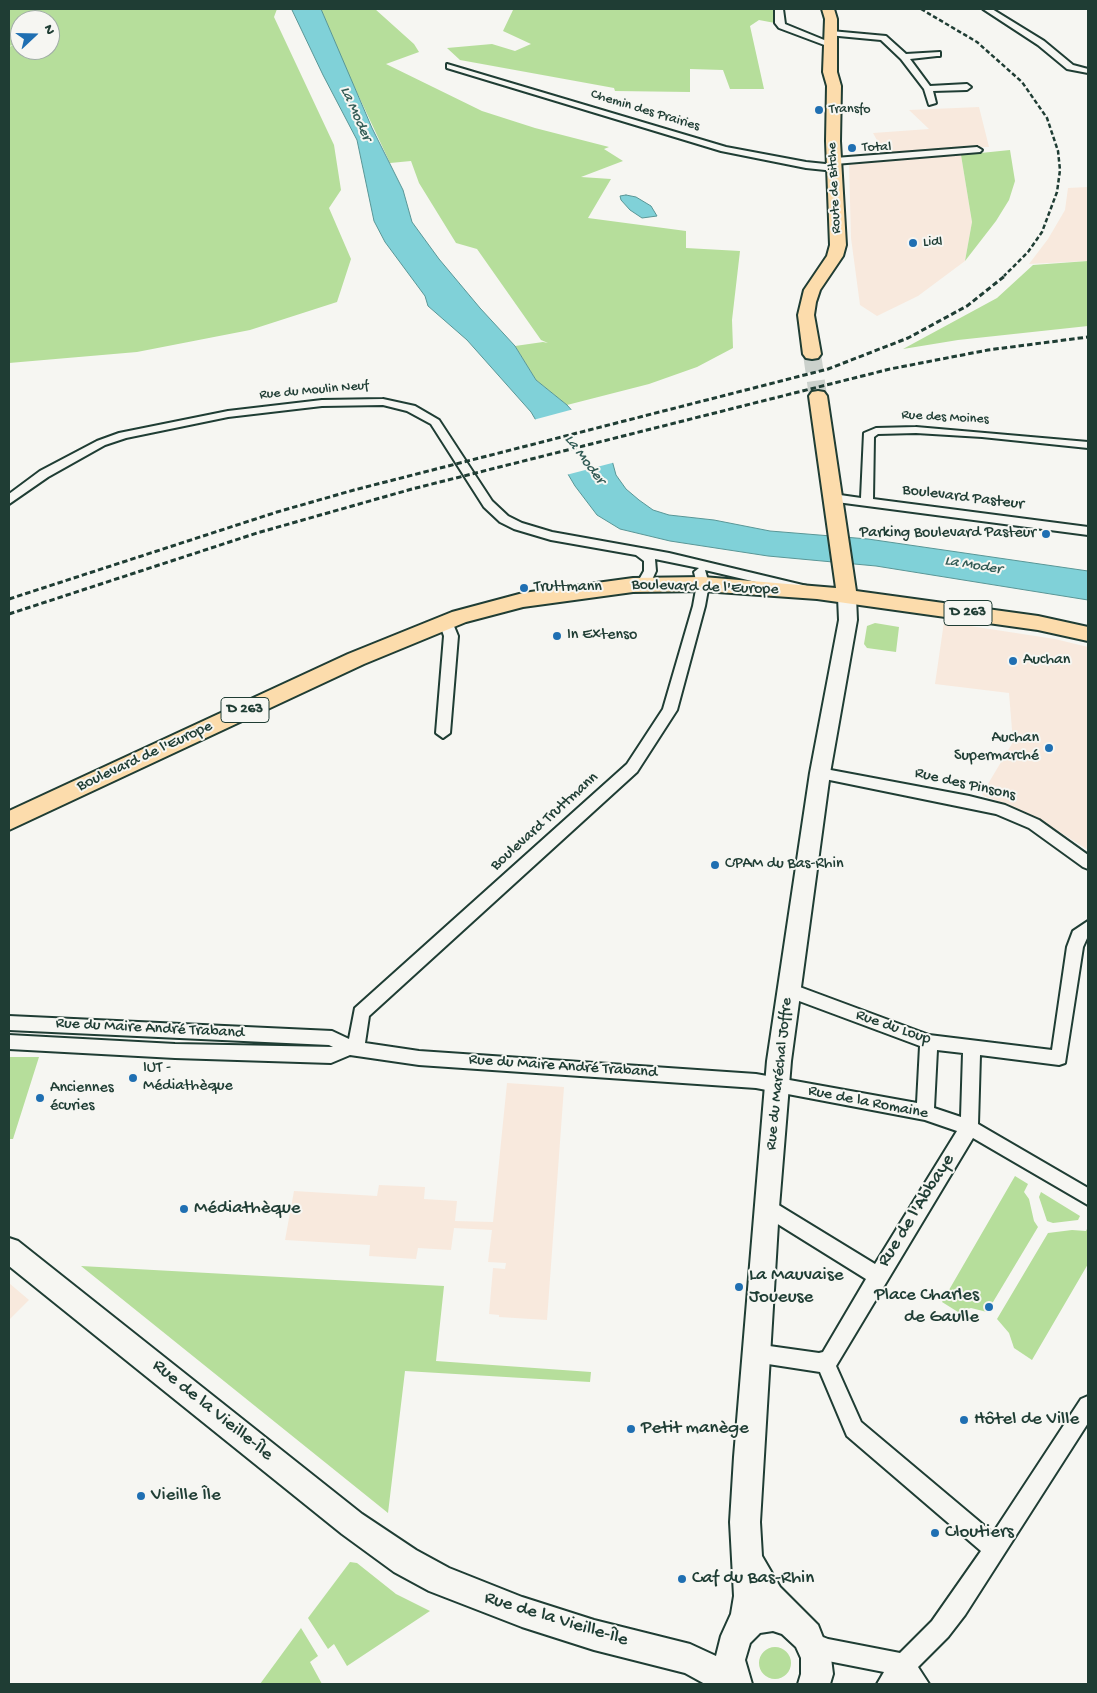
<!DOCTYPE html>
<meta charset="utf-8">
<style>
body{margin:0}
#map{position:relative;width:1097px;height:1693px;overflow:hidden;background:#f6f6f2;font-family:"Gochi Hand",sans-serif}
canvas{display:block}
.frame{position:absolute;inset:0;border:10px solid #1f3d34;pointer-events:none}
.north{position:absolute;left:10px;top:10px;width:50px;height:50px;box-sizing:border-box;background:#f6f6f2;border:1px solid #a0aca6;border-radius:50%;rotate:69deg;font-size:14px;font-weight:700;line-height:20px;text-align:center;color:#1f3d34}
.north::after{content:'';display:block;margin:auto;width:18px;height:22px;background:#1f6fb2;clip-path:polygon(50% 0,100% 100%,50% 72%,0 100%)}
</style>
<div id="map">
<canvas width="1097" height="1693"></canvas>
<div class="frame"></div>
<div class="north">N</div>
</div>
<script>
const g = document.querySelector('canvas').getContext('2d');
g.lineJoin = 'round';
function paint(path, color) {
  g.fillStyle = color;
  g.fill(path, 'evenodd');
}
function toPath(rows) {
  const path = new Path2D();
  for (const r of rows) {
    if (r.length === 3) {
      path.moveTo(r[0] + r[2], r[1]);
      path.arc(r[0], r[1], r[2], 0, 2 * Math.PI);
      continue;
    }
    path.moveTo(r[0], r[1]);
    for (let i = 2; i < r.length; i += 2) path.lineTo(r[i], r[i + 1]);
  }
  return path;
}
function trace(path, color, width, dash) {
  g.strokeStyle = color;
  g.lineWidth = width;
  g.lineCap = dash ? 'butt' : 'round';
  g.setLineDash(dash || []);
  g.stroke(path);
}
function drawText(font, color, halo, rows, align = 'center') {
  g.font = font + ' "Gochi Hand",sans-serif';
  g.lineWidth = 4;
  g.setLineDash([]);
  g.textBaseline = 'middle';
  g.strokeStyle = halo;
  g.fillStyle = color;
  for (const [text, x, y, turn = 0] of rows) {
    g.save();
    g.translate(x, y);
    g.rotate((+turn || 0) * Math.PI / 180);
    g.textAlign = isNaN(turn) ? turn : align;
    if (halo) g.strokeText(text, 0, 0);
    g.fillText(text, 0, 0);
    g.restore();
  }
}
const built = toPath([
 [979,107,989,147,957,147,961,155,972,222,965,261,918,296,877,316,860,305,851,238,849,164,911,159,905,151,884,153,873,133,929,129,909,110],
 [1088,187,1088,261,1029,264,1048,239,1065,210,1068,188],
 [944,622,1055,639,1088,647,1088,850,1044,822,1006,804,984,796,982,794,1013,742,1009,693,935,684],
 [507,1083,564,1087,547,1320,499,1317,499,1315,489,1314,493,1268,505,1269,506,1263,488,1262,492,1230,454,1228,451,1250,418,1248,416,1259,369,1256,370,1245,285,1240,294,1191,377,1196,379,1185,425,1187,424,1199,457,1201,455,1221,493,1222],
 [9,1283,29,1300,9,1320]
]);
const green = toPath([
 [9,9,277,9,274,17,334,145,341,190,329,208,351,259,337,302,250,330,137,352,9,363,9,47,14,45,9,46],
 [20,20,50,20,50,50,20,50],
 [321,9,375,9,414,44,419,52,386,64,482,111,535,128,609,147,604,149,623,161,581,177,611,179,588,218,686,231,686,248,740,251,732,320,733,348,697,367,649,384,567,405,536,380,515,346,543,342,548,343,541,340,477,249,456,243,419,183,411,161,390,163,346,69],
 [516,9,775,9,775,23,759,20,750,26,764,89,730,89,723,70,690,69,690,92,615,91,614,88,460,60,447,48,492,44,515,51,531,44,503,31,513,10],
 [1010,150,1015,181,1009,200,996,221,965,261,972,222,961,155],
 [1088,261,1088,326,958,340,903,349,997,298,1033,265],
 [875,623,899,627,896,652,867,648,864,644,867,626],
 [9,1057,39,1057,13,1139,9,1139],
 [1015,1176,1028,1184,1024,1192,1029,1199,1034,1221,1038,1227,987,1312,971,1308,958,1312,942,1302],
 [1041,1192,1080,1216,1078,1220,1053,1223,1047,1221,1039,1197],
 [1088,1227,1088,1264,1032,1360,1014,1348,1009,1333,997,1319,1048,1233,1072,1230,1086,1231],
 [81,1266,444,1286,436,1361,591,1372,590,1382,405,1371,388,1513],
 [350,1562,357,1563,396,1594,430,1611,347,1666,334,1644,328,1649,308,1618],
 [301,1628,318,1656,310,1662,322,1684,260,1684],
 [775,1663,16]
]);
const water = toPath([
 [294,9,321,9,372,128,403,190,412,222,439,259,480,308,515,346,536,380,567,405,610,453,616,475,626,489,639,500,653,510,669,515,714,520,770,531,868,539,1088,571,1088,600,876,566,768,556,670,541,620,529,597,515,575,486,531,412,467,340,428,306,425,296,385,242,374,221,357,140,323,75,292,10,294,9],
 [626,195,636,197,651,206,657,216,642,218,630,210,621,200,620,196,626,195]
]);
const pier = toPath([
 [574,409,612,452,616,462,566,475,533,420]
]);
const primaryTunnel = toPath([
 [812,354,818,396]
]);
const street = toPath([
 [775,9,783,9,785,24,834,44,827,46,779,28,775,23,775,9],
 [983,9,992,9,1044,41,1073,65,1088,69,1088,73,1067,69,1038,45,983,9],
 [831,31,886,36,906,54,940,52,940,56,937,56,910,59,930,86,967,84,971,87,967,90,933,91,936,103,929,105,924,89,901,59,881,40,828,35,828,31,831,31],
 [447,64,726,147,806,162,835,165,840,168,835,171,806,168,721,151,447,68,447,64],
 [977,147,982,150,980,152,835,164,830,161,835,158,977,147],
 [383,399,415,406,439,420,492,501,508,516,522,523,552,532,669,553,807,586,813,590,807,594,705,570,709,584,705,606,677,710,637,772,369,1016,365,1043,419,1051,756,1074,917,1103,920,1046,783,995,781,990,783,985,789,983,929,1035,1052,1050,1067,947,1073,931,1088,921,1088,936,1083,947,1065,1063,1059,1065,980,1055,978,1124,1088,1188,1088,1205,973,1138,836,1366,861,1422,993,1533,1081,1399,1088,1396,1088,1423,965,1615,948,1637,918,1667,929,1684,877,1684,884,1672,828,1661,802,1651,799,1643,802,1635,810,1632,828,1639,900,1653,932,1621,981,1551,847,1436,820,1372,755,1362,748,1360,745,1353,748,1346,755,1344,819,1353,823,1352,866,1279,760,1213,757,1207,760,1201,766,1199,772,1201,875,1264,957,1131,925,1120,756,1088,419,1065,350,1055,331,1063,175,1058,9,1049,9,1035,175,1044,333,1047,329,1045,9,1030,9,1016,332,1031,349,1039,355,1008,627,764,663,709,693,606,697,584,694,572,699,568,655,559,656,571,650,584,633,589,627,585,628,582,640,578,644,571,644,561,636,555,551,540,514,529,500,522,484,507,431,424,407,411,383,405,322,406,228,417,126,438,105,445,48,477,9,504,9,494,40,471,97,441,119,433,228,411,322,400,383,399],
 [937,1050,963,1053,961,1117,934,1108,937,1050],
 [916,427,1088,442,1088,448,982,437,916,433,878,434,874,437,873,499,1088,527,1088,535,829,501,827,498,833,494,861,498,864,433,876,428,916,427],
 [446,618,451,619,458,636,450,733,443,738,436,733,444,636,439,622,446,618],
 [820,768,969,796,1005,805,1039,820,1088,855,1088,869,1083,867,1029,828,996,814,815,777,813,773,815,769,820,768]
]);
const secondary = toPath([
 [847,591,853,593,856,597,857,620,830,773,791,1061,779,1207,760,1522,762,1556,780,1587,818,1625,831,1658,833,1674,830,1684,798,1684,801,1674,801,1658,796,1647,782,1634,773,1631,760,1633,750,1643,745,1660,752,1684,705,1684,685,1673,594,1650,522,1627,429,1591,394,1572,342,1534,9,1266,9,1238,18,1241,362,1514,416,1550,449,1568,522,1597,594,1620,690,1644,716,1656,721,1636,731,1614,734,1596,730,1522,734,1457,767,1061,810,773,839,620,838,597,841,593,847,591]
]);
const primary = toPath([
 [822,9,834,9,837,19,837,72,841,86,840,141,846,245,843,256,820,290,816,302,814,315,821,354,818,358,812,359,806,358,803,354,798,315,804,290,827,256,830,245,826,141,827,86,823,72,825,19,822,9],
 [818,391,824,392,827,396,856,591,1038,616,1088,627,1088,641,1038,630,817,599,703,591,633,592,523,607,466,622,364,664,9,830,9,811,348,654,452,612,523,593,633,578,703,577,836,588,809,396,812,392,818,391]
]);
const railFar1 = toPath([
 [921,9,977,42,1022,82,1047,118,1058,151,1060,170,1057,192,1042,232,1028,252,1004,276]
]);
const rail = toPath([
 [9,599,277,512,354,490,828,369,908,338,967,306,1006,275],
 [9,614,257,533,412,489,890,369,988,350,1088,337]
]);
const markers = [
 [819,110,5,"#1f6fb2"],
 [852,148,5,"#1f6fb2"],
 [913,243,5,"#1f6fb2"],
 [1046,534,5,"#1f6fb2"],
 [524,588,5,"#1f6fb2"],
 [557,636,5,"#1f6fb2"],
 [1013,661,5,"#1f6fb2"],
 [1049,748,5,"#1f6fb2"],
 [715,865,5,"#1f6fb2"],
 [133,1078,5,"#1f6fb2"],
 [40,1098,5,"#1f6fb2"],
 [184,1209,5,"#1f6fb2"],
 [739,1287,5,"#1f6fb2"],
 [989,1307,5,"#1f6fb2"],
 [964,1420,5,"#1f6fb2"],
 [631,1429,5,"#1f6fb2"],
 [141,1496,5,"#1f6fb2"],
 [935,1533,5,"#1f6fb2"],
 [682,1579,5,"#1f6fb2"]
];
const farPoinames = [
 ["Transfo",829,110],
 ["Total",862,148],
 ["Lidl",923,243]
];
const farStreetnames = [
 ["Chemin des Prairies",645,111,17],
 ["Route de Bitche",835,188,-93],
 ["Rue du Moulin Neuf",314,391,-5],
 ["Rue des Moines",945,418,3]
];
const farWaternames = [
 ["La Moder",355,114,66],
 ["La Moder",584,460,53],
 ["La Moder",973,566,9]
];
const shields = [
 [968,613,48],
 [245,710,48]
];
const shieldNames = [
 ["D 263",968,613],
 ["D 263",245,710]
];
const streetNames = [
 ["Boulevard Pasteur",963,498,7],
 ["Boulevard de l'Europe",705,588,2],
 ["Boulevard de l'Europe",145,757,-25],
 ["Rue des Pinsons",965,785,13],
 ["Boulevard Truttmann",545,822,-42],
 ["Rue du Loup",893,1028,19],
 ["Rue du Maire André Traband",150,1029,3],
 ["Rue du Maire André Traband",563,1067,4],
 ["Rue du Maréchal Joffre",780,1074,-84],
 ["Rue de la Romaine",868,1103,11]
];
const poiNames = [
 ["Parking Boulevard Pasteur",1036,534,"right"],
 ["Truttmann",534,588],
 ["In Extenso",567,636],
 ["Auchan",1023,661],
 ["Auchan",1039,739,"right"],
 ["Supermarché",1039,757,"right"],
 ["CPAM du Bas-Rhin",725,865],
 ["IUT -",143,1069],
 ["Médiathèque",143,1087],
 ["Anciennes",50,1089],
 ["écuries",50,1107]
];
const nearPoinames = [
 ["Médiathèque",194,1209],
 ["La Mauvaise",749,1276],
 ["Joueuse",749,1298],
 ["Place Charles",979,1296,"right"],
 ["de Gaulle",979,1318,"right"],
 ["Hôtel de Ville",974,1420],
 ["Petit manège",641,1429],
 ["Vieille Île",151,1496],
 ["Cloutiers",945,1533],
 ["Caf du Bas-Rhin",692,1579]
];
const nearStreetnames = [
 ["Rue de l'Abbaye",917,1211,-58],
 ["Rue de la Vieille-Île",212,1411,39],
 ["Rue de la Vieille-Île",556,1620,17]
];
paint(built, '#f8e9dd');
paint(green, '#b6de9b');
paint(water, '#80d1d8');
trace(water, '#599696', 1);
paint(pier, '#f6f6f2');
trace(primaryTunnel, '#cbd1cc', 18, [18, 9]);
trace(street, '#1f3d34', 4);
trace(secondary, '#1f3d34', 4);
trace(primary, '#1f3d34', 4);
paint(street, '#f6f6f2');
paint(secondary, '#f6f6f2');
paint(primary, '#fcdcac');
trace(railFar1, '#1f3d34', 2.5, [4.5, 2.5]);
trace(rail, '#1f3d34', 3, [5.5, 3]);
for (const [x, y, r, color] of markers) {
  const dot = new Path2D();
  dot.arc(x, y, r, 0, 2 * Math.PI);
  g.fillStyle = color;
  g.fill(dot);
  trace(dot, '#f6f6f2', 2);
}
drawText('14px', '#1f3d34', '#f6f6f2', farPoinames, 'left');
drawText('14px', '#1f3d34', '#f6f6f2', farStreetnames);
drawText('italic 15px', '#325b55', '#f6f6f2', farWaternames);
for (const [x, y, w] of shields) {
  const box = new Path2D();
  box.roundRect(x - w / 2, y - 12.5, w, 25, 4);
  g.fillStyle = '#f6f6f2';
  g.fill(box);
  trace(box, '#1f3d34', 1);
}
drawText('bold 15px', '#1f3d34', null, shieldNames);
drawText('16px', '#1f3d34', '#f6f6f2', streetNames);
drawText('16px', '#1f3d34', '#f6f6f2', poiNames, 'left');
drawText('19px', '#1f3d34', '#f6f6f2', nearPoinames, 'left');
drawText('19px', '#1f3d34', '#f6f6f2', nearStreetnames);
</script>
